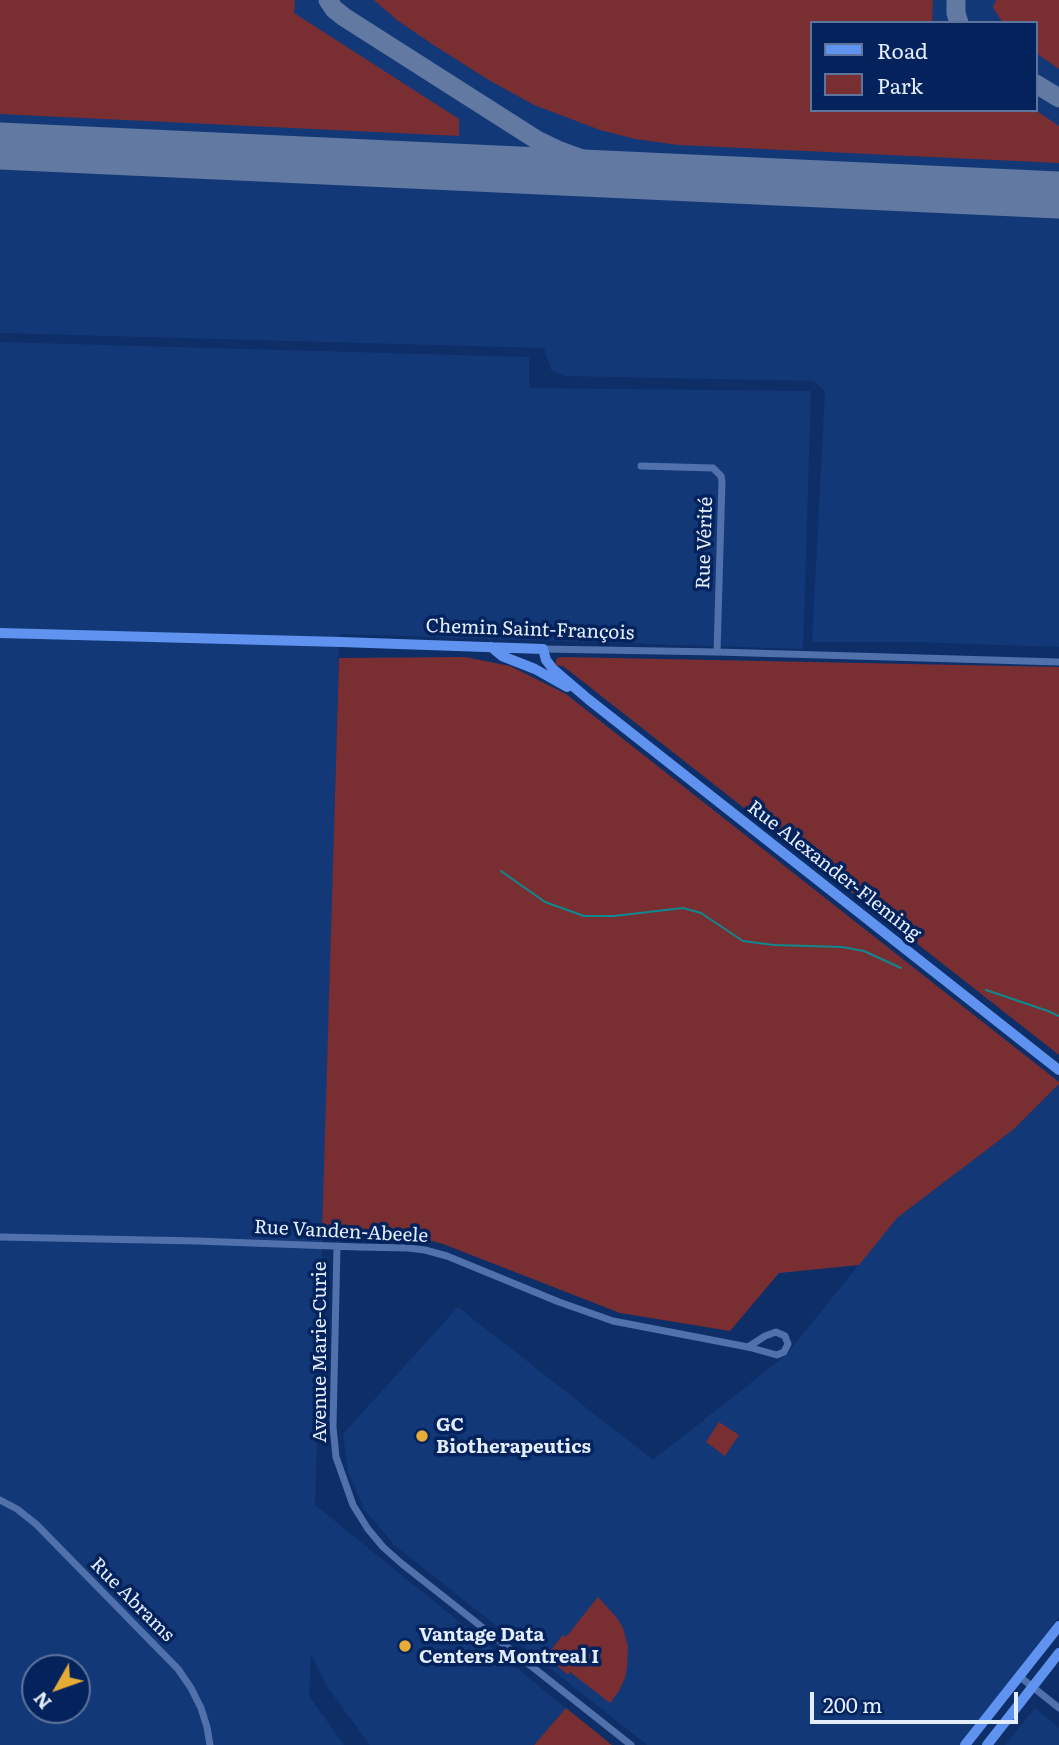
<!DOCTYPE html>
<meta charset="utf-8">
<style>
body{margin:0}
#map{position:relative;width:1059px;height:1745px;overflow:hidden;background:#0e2e68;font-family:Literata,serif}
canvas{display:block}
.legend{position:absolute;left:810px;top:21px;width:228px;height:91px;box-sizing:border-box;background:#04235c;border:2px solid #5e749c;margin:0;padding:9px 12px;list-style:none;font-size:21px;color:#e4edfb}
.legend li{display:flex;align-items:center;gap:14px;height:35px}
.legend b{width:35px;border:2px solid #5e749c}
.north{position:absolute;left:21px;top:1654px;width:70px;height:70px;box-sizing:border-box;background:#04235c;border:2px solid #5e749c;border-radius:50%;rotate:230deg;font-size:19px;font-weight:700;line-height:28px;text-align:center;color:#e4edfb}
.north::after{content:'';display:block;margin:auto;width:24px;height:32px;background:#e6ac36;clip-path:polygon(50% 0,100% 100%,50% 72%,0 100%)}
.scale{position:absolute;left:810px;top:1692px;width:208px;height:32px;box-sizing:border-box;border:4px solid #e4edfb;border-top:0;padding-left:9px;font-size:21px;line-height:24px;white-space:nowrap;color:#e4edfb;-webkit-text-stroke:5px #04235c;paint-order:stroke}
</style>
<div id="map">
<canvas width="1059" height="1745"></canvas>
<ul class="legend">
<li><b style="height:9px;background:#5f93ef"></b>Road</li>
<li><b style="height:19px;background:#792e31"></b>Park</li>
</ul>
<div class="north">N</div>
<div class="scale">200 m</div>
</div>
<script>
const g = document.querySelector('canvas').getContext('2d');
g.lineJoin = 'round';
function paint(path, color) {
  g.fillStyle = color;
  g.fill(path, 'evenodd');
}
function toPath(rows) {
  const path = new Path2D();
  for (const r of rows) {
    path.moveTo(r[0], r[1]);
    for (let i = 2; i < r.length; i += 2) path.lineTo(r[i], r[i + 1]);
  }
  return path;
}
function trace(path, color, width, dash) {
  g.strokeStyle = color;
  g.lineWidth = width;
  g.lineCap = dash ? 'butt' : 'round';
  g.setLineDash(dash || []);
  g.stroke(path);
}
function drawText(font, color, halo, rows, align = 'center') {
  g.font = font + ' Literata,serif';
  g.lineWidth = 7;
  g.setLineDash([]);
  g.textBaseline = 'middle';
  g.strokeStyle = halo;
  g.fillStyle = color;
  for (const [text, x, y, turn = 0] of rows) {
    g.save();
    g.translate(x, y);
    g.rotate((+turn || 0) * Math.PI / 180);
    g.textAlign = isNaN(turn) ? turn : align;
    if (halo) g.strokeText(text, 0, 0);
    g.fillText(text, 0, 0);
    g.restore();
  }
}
const built = toPath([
 [0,0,1059,0,1059,647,915,642,812,642,825,391,813,381,564,376,551,370,544,348,0,333],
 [812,23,1036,23,1036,110,812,110],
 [0,342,529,357,529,388,811,391,803,649,341,634,339,647,315,1505,566,1708,534,1745,370,1745,328,1688,311,1654,309,1696,344,1745,0,1745],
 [35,1668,77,1668,77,1710,35,1710],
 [1059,1084,1059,1617,960,1745,647,1745,394,1545,364,1509,348,1472,343,1434,458,1307,653,1460,786,1355,897,1218,1014,1129],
 [1035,1708,1059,1728,1059,1745,1005,1745]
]);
const green = toPath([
 [0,0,295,0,294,13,459,119,459,136,0,114],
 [374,0,933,0,932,23,812,23,812,110,1035,110,1059,126,1059,163,678,145,635,139,600,130,534,105,487,79,432,44,397,20],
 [996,0,1059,0,1059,69,1036,53,1036,23,1003,23,994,9,993,6],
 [465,657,510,666,566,694,1059,1082,1059,1084,1014,1129,897,1218,859,1265,779,1273,730,1331,620,1313,443,1244,401,1233,334,1235,322,1234,339,658],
 [564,657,1059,667,1059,1055,563,666,555,665,557,658],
 [719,1422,739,1435,725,1456,706,1442],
 [598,1597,617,1618,623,1628,628,1647,627,1668,625,1678,619,1691,610,1703,570,1672,568,1675,553,1662,550,1651,563,1635,566,1637],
 [566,1708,612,1745,534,1745]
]);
const stream = toPath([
 [501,871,545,902,584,916,614,916,683,908,701,913,743,941,774,945,842,947,864,951,901,968],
 [986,990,1048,1011,1059,1016]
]);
const taxiway = toPath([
 [328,0,334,9,344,17,537,140,560,151,601,166,641,175,658,176],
 [956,0,956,13,959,23],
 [1036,84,1059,98]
]);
const runway = toPath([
 [0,146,1059,195]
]);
const street = toPath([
 [641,466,713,468,721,476,722,481,717,652],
 [543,649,717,652,1059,662],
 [0,1237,197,1241,359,1247,408,1248,425,1250,447,1256,559,1302,613,1321,748,1347,777,1355,784,1352,788,1344,785,1336,776,1332,765,1336,748,1347],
 [337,1246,333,1427,336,1457,353,1505,368,1529,383,1547,401,1563,631,1745],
 [0,1500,17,1509,36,1524,178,1669,191,1688,201,1708,207,1727,210,1745],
 [1019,1676,1059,1708]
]);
const secondary = toPath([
 [0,633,341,642,543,649,546,660,553,669,588,699,1059,1070],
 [491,647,502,656,535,669,567,687],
 [965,1745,1059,1626],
 [987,1745,1059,1653]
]);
const markers = [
 [422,1436,7,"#e6ac36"],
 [405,1646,7,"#e6ac36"]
];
const streetNames = [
 ["Rue Vérité",705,543,-88],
 ["Chemin Saint-François",530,630,2],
 ["Rue Alexander-Fleming",834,871,38],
 ["Rue Vanden-Abeele",341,1232,3],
 ["Avenue Marie-Curie",320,1352,-90],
 ["Rue Abrams",132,1600,45]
];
const poiNames = [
 ["GC",436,1425],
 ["Biotherapeutics",436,1447],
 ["Vantage Data",419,1635],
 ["Centers Montreal I",419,1657]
];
paint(built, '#133878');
paint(green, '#792e31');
trace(stream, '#0f898f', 2);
trace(taxiway, '#627aa2', 19);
trace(runway, '#627aa2', 47);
trace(street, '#5071ab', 7);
trace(secondary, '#5f93ef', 10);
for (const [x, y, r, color] of markers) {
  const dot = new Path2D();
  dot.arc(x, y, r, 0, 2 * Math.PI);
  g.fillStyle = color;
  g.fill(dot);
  trace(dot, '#04235c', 2.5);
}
drawText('19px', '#e4edfb', '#04235c', streetNames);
drawText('bold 19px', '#e4edfb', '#04235c', poiNames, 'left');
</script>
